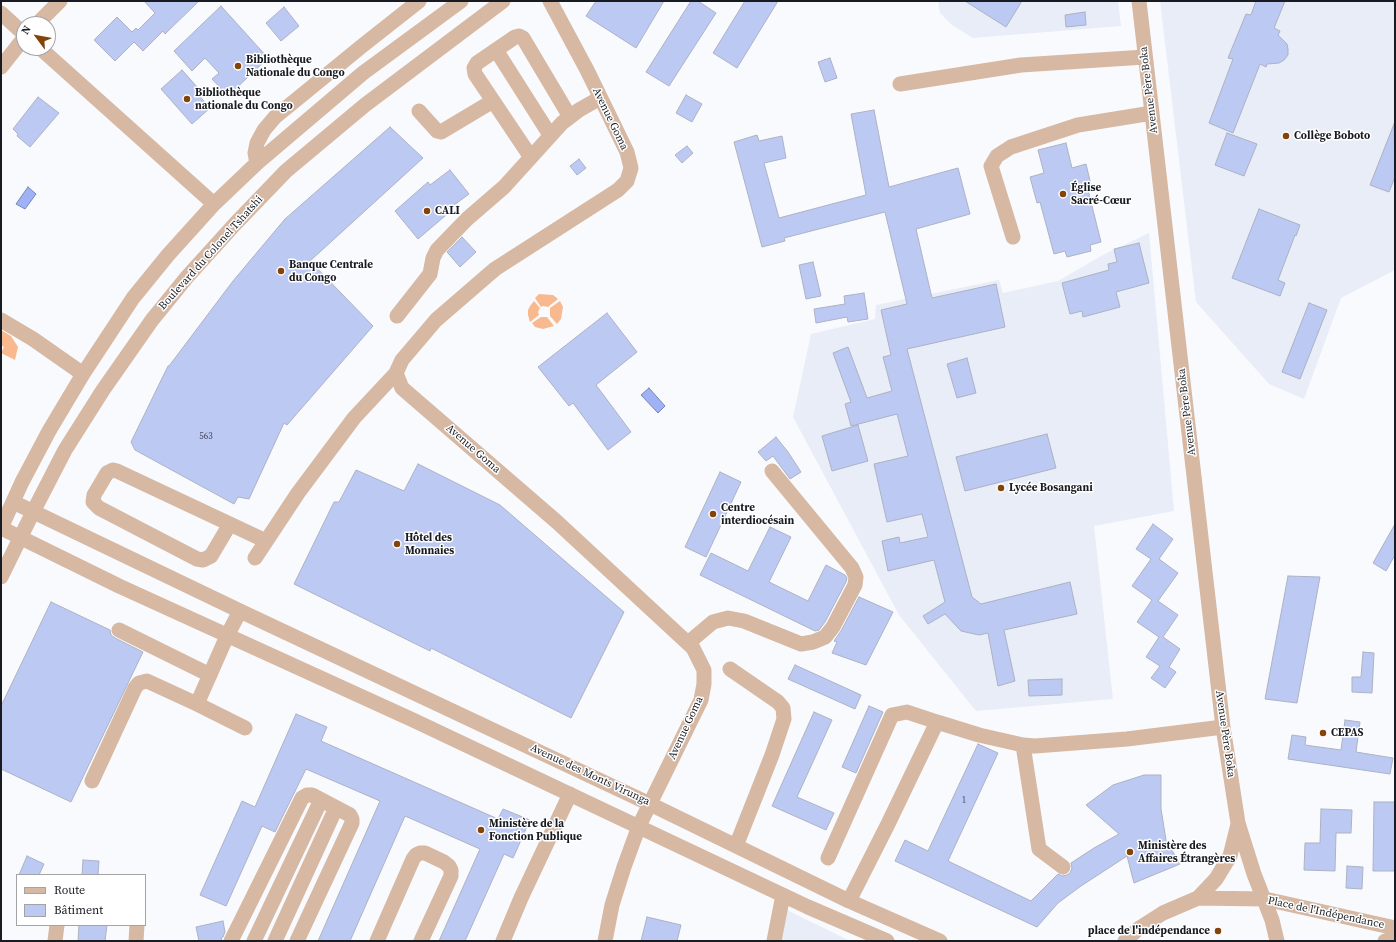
<!DOCTYPE html>
<meta charset="utf-8">
<style>
body{margin:0}
#map{position:relative;width:1396px;height:942px;overflow:hidden;background:#f9fafe;font-family:"Source Serif 4",serif}
canvas{display:block}
.frame{position:absolute;inset:0;border:2px solid #191b22;pointer-events:none}
.legend{position:absolute;left:16px;top:874px;width:130px;height:52px;box-sizing:border-box;background:#fff;border:1px solid #a3a4a7;margin:0;padding:5px 7px;list-style:none;font-size:12px;color:#191b22}
.legend li{display:flex;align-items:center;gap:8px;height:20px}
.legend b{width:20px;border:1px solid #a3a4a7}
.north{position:absolute;left:16px;top:16px;width:40px;height:40px;box-sizing:border-box;background:#fff;border:1px solid #a3a4a7;border-radius:50%;rotate:302deg;font-size:11px;font-weight:700;line-height:16px;text-align:center;color:#191b22}
.north::after{content:'';display:block;margin:auto;width:14px;height:18px;background:#834309;clip-path:polygon(50% 0,100% 100%,50% 72%,0 100%)}
</style>
<div id="map">
<canvas width="1396" height="942"></canvas>
<div class="frame"></div>
<ul class="legend">
<li><b style="height:5px;background:#d6b8a3"></b>Route</li>
<li><b style="height:11px;background:#bcc9f2"></b>Bâtiment</li>
</ul>
<div class="north">N</div>
</div>
<script>
const g = document.querySelector('canvas').getContext('2d');
g.lineJoin = 'round';
function paint(path, color) {
  g.fillStyle = color;
  g.fill(path, 'evenodd');
}
function toPath(rows) {
  const path = new Path2D();
  for (const r of rows) {
    path.moveTo(r[0], r[1]);
    for (let i = 2; i < r.length; i += 2) path.lineTo(r[i], r[i + 1]);
  }
  return path;
}
function trace(path, color, width, dash) {
  g.strokeStyle = color;
  g.lineWidth = width;
  g.lineCap = dash ? 'butt' : 'round';
  g.setLineDash(dash || []);
  g.stroke(path);
}
function drawText(font, color, halo, rows, align = 'center') {
  g.font = font + ' "Source Serif 4",serif';
  g.lineWidth = 3;
  g.setLineDash([]);
  g.textBaseline = 'middle';
  g.strokeStyle = halo;
  g.fillStyle = color;
  for (const [text, x, y, turn = 0] of rows) {
    g.save();
    g.translate(x, y);
    g.rotate((+turn || 0) * Math.PI / 180);
    g.textAlign = isNaN(turn) ? turn : align;
    if (halo) g.strokeText(text, 0, 0);
    g.fillText(text, 0, 0);
    g.restore();
  }
}
const built = toPath([
 [938,1,1118,1,1121,26,973,38,952,25,940,13],
 [1160,1,1395,1,1395,270,1341,298,1304,399,1269,384,1196,302],
 [1149,233,1174,511,1094,526,1113,699,976,711,899,615,793,417,811,334,875,319,876,305,999,280,1003,293,1058,281,1103,255],
 [787,910,850,941,780,941]
]);
const green = toPath([
 [539,294,553,295,558,299,548,307,543,306,541,307,535,298],
 [534,301,540,308,538,312,539,315,530,322,528,315,528,310,530,306],
 [560,301,563,307,561,319,557,324,550,316,550,308],
 [541,317,547,317,554,326,543,329,535,327,532,323],
 [1,330,11,336,18,347,15,360,1,353,4,347,1,345]
]);
const water = toPath([
 [28,187,36,194,25,209,16,204,28,187],
 [649,388,665,406,658,413,641,395,649,388]
]);
const building = toPath([
 [144,1,199,1,165,34,163,31,143,51,134,42,115,61,94,40,117,17,132,32,136,28,138,30,155,13,144,1],
 [596,1,664,1,636,48,586,16,596,1],
 [691,1,698,1,716,13,669,86,646,72,691,1],
 [745,1,778,1,737,68,713,53,745,1],
 [965,1,1022,1,1006,27,965,1],
 [1256,1,1285,1,1274,28,1280,31,1278,35,1287,44,1288,49,1288,55,1284,60,1279,63,1267,64,1266,67,1260,64,1233,133,1209,123,1233,59,1228,58,1246,14,1251,15,1256,1],
 [221,6,268,58,228,96,212,79,219,73,205,58,192,71,174,51,221,6],
 [284,7,299,26,281,41,266,23,284,7],
 [1085,12,1086,25,1066,27,1065,15,1085,12],
 [830,58,837,78,825,82,818,62,830,58],
 [182,70,198,88,195,91,210,108,192,124,161,89,182,70],
 [686,95,702,104,692,122,676,113,686,95],
 [38,97,59,113,30,147,17,136,18,134,13,129,38,97],
 [874,110,889,187,958,168,970,214,916,229,932,298,996,284,1005,327,907,349,972,597,981,604,1070,582,1077,614,1004,630,1015,681,998,686,988,633,979,635,961,631,945,614,928,624,923,616,945,602,934,560,888,571,882,541,899,537,900,543,928,537,922,514,887,522,874,464,908,456,897,414,851,426,845,404,851,402,833,353,848,347,867,398,892,391,883,357,891,355,881,310,907,304,885,212,784,238,785,241,762,247,734,142,757,135,759,141,782,136,786,158,764,163,779,218,866,195,851,114,874,110],
 [1394,124,1395,177,1389,192,1370,185,1394,124],
 [390,127,423,158,310,261,373,326,287,425,284,423,249,499,238,497,234,504,135,450,131,442,168,366,169,366,233,281,285,219,390,127],
 [1227,133,1257,144,1244,176,1215,165,1227,133],
 [1066,143,1072,168,1086,164,1092,189,1088,190,1101,242,1090,245,1091,251,1067,257,1065,251,1054,254,1040,202,1037,203,1030,177,1044,173,1038,150,1066,143],
 [687,146,693,153,682,163,675,155,687,146],
 [579,159,586,168,577,175,570,166,579,159],
 [450,170,469,194,450,208,452,210,418,239,395,211,428,182,430,185,450,170],
 [1259,209,1300,225,1296,236,1295,235,1278,280,1285,283,1280,296,1232,278,1259,209],
 [462,237,476,252,460,267,447,252,462,237],
 [1139,243,1149,283,1116,292,1120,307,1083,317,1082,311,1070,314,1062,283,1109,270,1108,264,1117,262,1114,249,1139,243],
 [813,262,821,296,806,299,799,265,813,262],
 [864,293,868,319,848,322,847,317,816,323,814,309,845,304,844,296,864,293],
 [1309,303,1327,310,1300,379,1282,372,1309,303],
 [607,313,637,352,596,385,631,432,608,450,573,403,569,406,538,367,607,313],
 [967,358,976,393,957,398,947,364,967,358],
 [858,425,868,461,832,471,822,436,858,425],
 [1047,434,1056,468,965,491,956,457,1047,434],
 [776,437,788,452,801,472,790,479,773,456,766,461,758,452,776,437],
 [418,464,500,505,624,612,571,718,431,648,430,651,294,584,334,502,339,502,356,470,404,491,418,464],
 [720,472,741,482,706,557,685,547,720,472],
 [1153,524,1173,539,1159,559,1178,573,1158,601,1178,615,1163,637,1180,649,1169,667,1176,672,1165,688,1151,678,1160,666,1146,657,1159,637,1137,622,1152,600,1132,586,1151,559,1136,549,1153,524],
 [1395,524,1395,555,1386,571,1373,563,1395,524],
 [770,527,791,537,769,582,808,601,826,565,845,575,847,578,846,582,825,622,819,630,815,631,700,575,711,553,748,571,770,527],
 [1288,576,1320,577,1297,703,1265,699,1288,576],
 [859,597,893,612,866,665,832,653,837,642,834,641,841,631,859,597],
 [51,602,110,630,111,635,115,638,143,652,71,802,1,769,1,706,51,602],
 [1363,652,1374,653,1372,693,1352,692,1352,677,1361,677,1363,652],
 [795,665,861,695,855,709,788,679,795,665],
 [1062,679,1062,695,1029,696,1028,680,1062,679],
 [869,706,883,712,856,773,842,767,869,706],
 [814,712,832,720,797,797,834,813,826,830,772,806,814,712],
 [296,714,327,727,321,741,498,819,503,809,530,820,513,858,504,854,465,941,439,941,480,849,405,816,350,941,318,941,380,801,306,769,275,832,262,826,226,906,200,895,242,801,255,807,296,714],
 [1345,720,1360,722,1356,752,1393,758,1390,774,1288,759,1292,735,1306,737,1305,745,1341,750,1345,720],
 [978,744,998,753,948,861,1031,901,1058,874,1062,876,1067,875,1070,873,1072,868,1071,863,1094,848,1119,834,1086,805,1113,785,1144,775,1161,775,1161,809,1166,840,1180,864,1134,883,1127,856,1081,886,1058,903,1037,927,895,861,905,840,928,851,978,744],
 [1374,802,1395,802,1395,871,1373,871,1374,802],
 [1321,809,1352,810,1351,833,1336,833,1335,871,1304,870,1305,843,1320,843,1321,809],
 [27,856,44,864,39,875,19,875,27,856],
 [83,860,99,861,98,875,82,875,83,860],
 [1347,866,1363,867,1362,889,1346,888,1347,866],
 [647,917,681,925,677,941,641,941,647,917],
 [223,921,225,932,223,937,221,938,222,941,199,941,196,927,223,921],
 [79,925,107,925,105,941,78,941,79,925]
]);
const minor = toPath([
 [550,1,587,70,627,152,631,168,627,181,618,190,495,269,436,320,402,360,396,373,402,388,557,522,693,648,704,670,704,684,701,700,639,826,624,867,612,905,605,941],
 [1139,1,1223,727,1238,823,1254,874,1272,920,1277,941],
 [1,13,24,34],
 [37,24,60,1],
 [40,48,214,204],
 [496,50,550,135],
 [1,67,24,38],
 [900,84,1021,65,1145,57],
 [419,111,437,131,441,132,493,101],
 [530,156,475,74,474,68,477,63,515,37,519,36,523,38,570,117],
 [257,163,255,153,257,143,264,130,275,117,362,46,419,1],
 [1013,237,991,166,997,156,1011,147,1078,125,1152,113],
 [397,316,430,274,433,258,437,250,467,219,504,187,562,123,579,110,600,98],
 [1,320,33,339,83,374],
 [13,502,240,611,650,804,849,901,940,941],
 [230,524,211,556,203,560,197,559,99,508,93,502,94,495,107,473,113,470,117,471,266,541],
 [1,528,119,586,413,720,808,907,887,941],
 [1,528,22,482,49,431,83,374,133,298,168,255,214,204,257,163,363,73,461,1],
 [255,558,298,493,354,418,396,373],
 [1,577,33,512,65,450,103,390,152,320,187,277,235,224,286,171,365,105,503,1],
 [119,630,210,675],
 [688,643,713,622,728,618,744,621,801,644,813,642,825,637,833,627,855,585,856,577,852,568,772,471],
 [730,669,778,702,783,708,784,719,772,755,736,846],
 [197,704,245,728],
 [1023,745,1039,849,1063,867],
 [92,781,135,688,139,683,147,681,197,704,227,636,240,611],
 [828,858,892,715,907,712,937,722],
 [1198,898,1216,879,1230,856,1238,824],
 [849,901,888,824,937,722,979,735,1023,745,1035,746,1127,739,1223,727],
 [55,941,57,925],
 [136,941,137,925],
 [231,941,302,798,307,795,312,795,350,815,352,819,352,823,297,941],
 [254,941,321,800],
 [275,941,336,808],
 [377,941,413,859,416,855,420,853,425,853,444,862,449,866,451,870,451,876,421,941],
 [503,941,521,898,570,794],
 [774,941,783,895],
 [1125,941,1138,929,1163,913,1198,898,1265,899,1395,928],
 [1385,941,1395,939]
]);
const markers = [
 [238,66,4,"#834309"],
 [187,99,4,"#834309"],
 [1286,136,4,"#834309"],
 [1063,194,4,"#834309"],
 [427,211,4,"#834309"],
 [281,271,4,"#834309"],
 [1001,488,4,"#834309"],
 [713,514,4,"#834309"],
 [397,544,4,"#834309"],
 [1323,733,4,"#834309"],
 [481,830,4,"#834309"],
 [1130,852,4,"#834309"],
 [1218,931,4,"#834309"]
];
const numberNames = [
 ["563",206,437],
 ["1",964,801]
];
const poiNames = [
 ["Bibliothèque",246,60],
 ["Nationale du Congo",246,73],
 ["Bibliothèque",195,93],
 ["nationale du Congo",195,106],
 ["Collège Boboto",1294,136],
 ["Église",1071,188],
 ["Sacré-Cœur",1071,201],
 ["CALI",435,211],
 ["Banque Centrale",289,265],
 ["du Congo",289,278],
 ["Lycée Bosangani",1009,488],
 ["Centre",721,508],
 ["interdiocésain",721,521],
 ["Hôtel des",405,538],
 ["Monnaies",405,551],
 ["CEPAS",1331,733],
 ["Ministère de la",489,824],
 ["Fonction Publique",489,837],
 ["Ministère des",1138,846],
 ["Affaires Étrangères",1138,859],
 ["place de l'indépendance",1210,931,"right"]
];
const streetNames = [
 ["Avenue Père Boka",1149,90,-97],
 ["Avenue Goma",610,119,64],
 ["Boulevard du Colonel Tshatshi",211,253,-48],
 ["Avenue Père Boka",1187,412,-97],
 ["Avenue Goma",473,449,41],
 ["Avenue Goma",686,728,-65],
 ["Avenue Père Boka",1225,734,82],
 ["Avenue des Monts Virunga",590,775,25],
 ["Place de l'Indépendance",1326,913,12]
];
paint(built, '#e9edf8');
paint(green, '#f8b98f');
paint(water, '#9fb2f6');
trace(water, '#7785b6', 1);
paint(building, '#bcc9f2');
trace(building, '#acb2c5', 1);
trace(minor, '#d6b8a3', 15);
for (const [x, y, r, color] of markers) {
  const dot = new Path2D();
  dot.arc(x, y, r, 0, 2 * Math.PI);
  g.fillStyle = color;
  g.fill(dot);
  trace(dot, '#fff', 1.5);
}
drawText('9px', '#424656', null, numberNames);
drawText('bold 11px', '#191b22', '#fff', poiNames, 'left');
drawText('11px', '#191b22', '#fff', streetNames);
</script>
